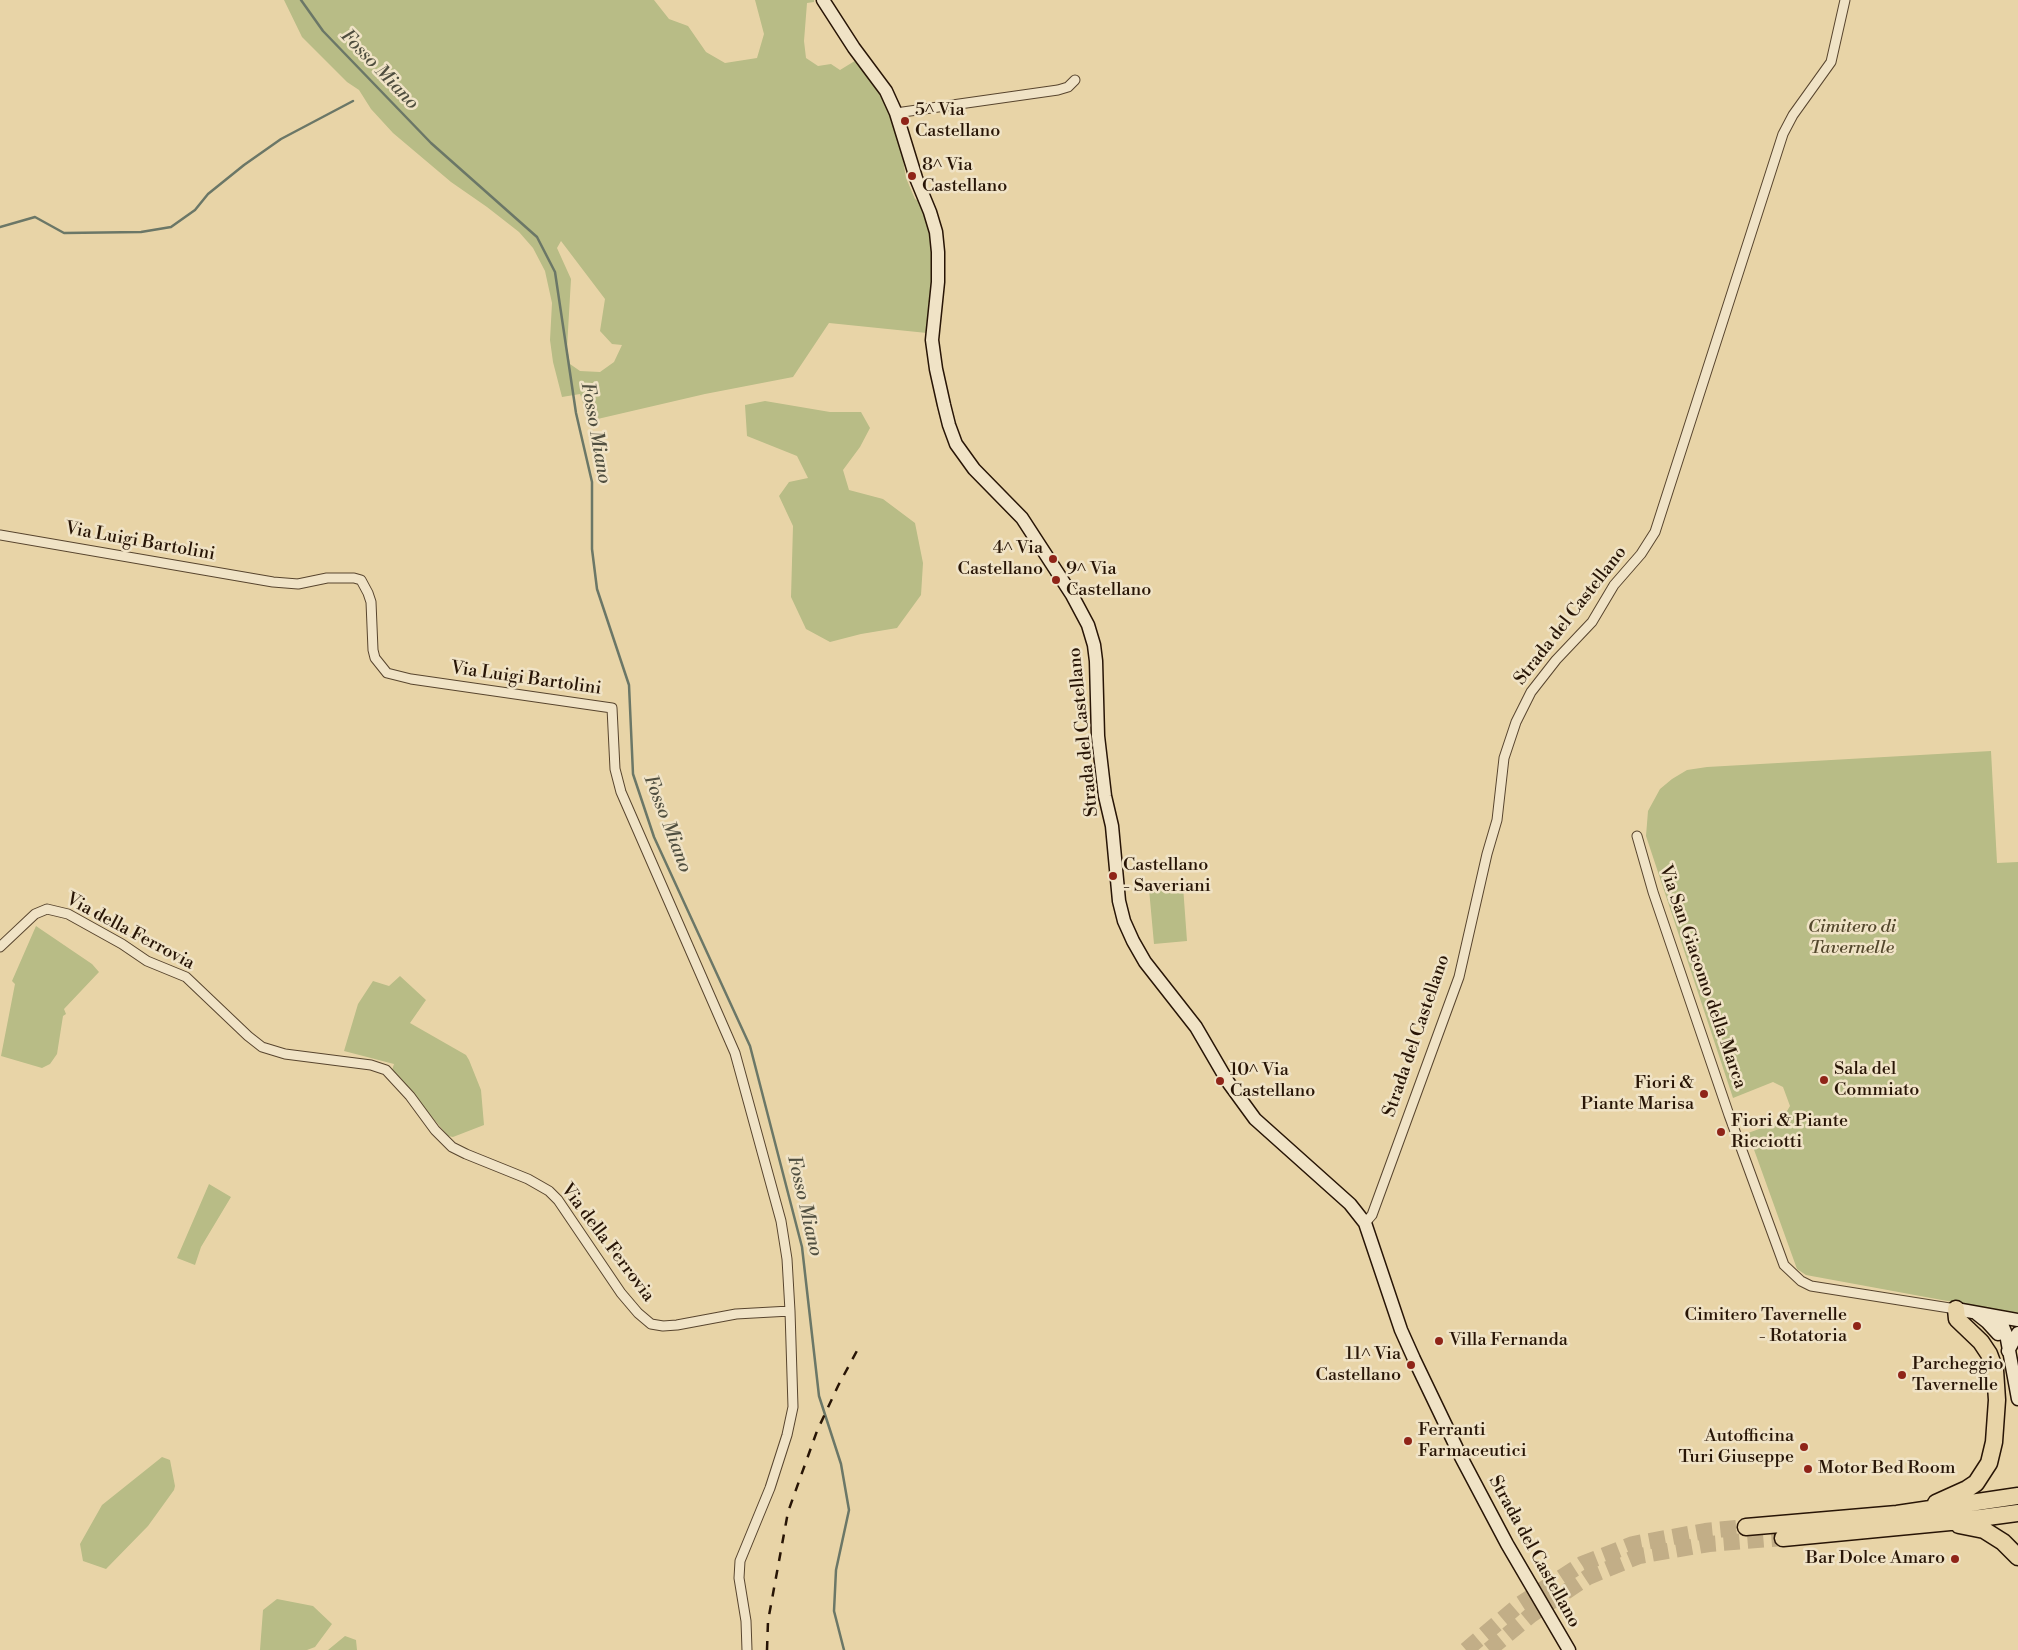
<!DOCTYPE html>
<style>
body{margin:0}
canvas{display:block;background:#e8d4a7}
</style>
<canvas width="2018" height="1650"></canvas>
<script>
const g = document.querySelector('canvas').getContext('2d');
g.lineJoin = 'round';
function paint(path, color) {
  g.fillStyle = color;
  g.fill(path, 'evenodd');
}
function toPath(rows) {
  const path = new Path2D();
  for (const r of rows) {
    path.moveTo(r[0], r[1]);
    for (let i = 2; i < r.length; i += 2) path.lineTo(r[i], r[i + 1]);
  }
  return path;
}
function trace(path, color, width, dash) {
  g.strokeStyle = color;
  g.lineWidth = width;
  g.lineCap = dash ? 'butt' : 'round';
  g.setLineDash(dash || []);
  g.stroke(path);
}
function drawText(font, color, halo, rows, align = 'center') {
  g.font = font + ' "Libre Bodoni",serif';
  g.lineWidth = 5;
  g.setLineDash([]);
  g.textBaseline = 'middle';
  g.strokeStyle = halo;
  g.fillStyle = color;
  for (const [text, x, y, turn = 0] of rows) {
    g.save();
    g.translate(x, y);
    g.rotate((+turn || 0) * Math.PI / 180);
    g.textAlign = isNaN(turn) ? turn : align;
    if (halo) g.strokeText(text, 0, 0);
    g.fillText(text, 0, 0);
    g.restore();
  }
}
const green = toPath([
 [284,0,654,0,669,19,688,26,706,52,725,63,757,58,764,34,755,0,814,0,814,2,807,3,804,41,806,58,818,66,831,64,840,70,858,59,889,106,901,147,906,178,915,199,922,203,929,226,934,255,932,300,927,333,829,323,793,377,705,394,589,421,580,394,562,397,553,362,550,340,552,303,545,271,533,248,519,232,487,207,451,182,393,133,371,109,359,90,347,82,302,37],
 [561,241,605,299,600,331,612,344,622,345,614,362,600,372,580,371,570,364,567,348,571,279,557,248],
 [765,401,830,412,861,412,870,428,860,447,843,470,849,490,883,499,915,523,923,563,921,595,897,628,861,634,830,642,806,629,791,597,793,526,779,496,789,482,808,478,797,456,747,436,745,405],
 [1991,751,1997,863,2018,862,2018,1314,1806,1275,1797,1269,1748,1133,1781,1121,1790,1106,1783,1087,1773,1082,1733,1098,1646,836,1648,811,1660,789,1672,779,1687,770,1707,767],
 [1183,886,1187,941,1154,944,1149,889],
 [36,926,92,964,99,972,64,1009,66,1014,63,1016,57,1054,50,1064,42,1068,1,1056,15,984,12,981],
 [400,976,426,1000,410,1023,466,1055,469,1060,481,1090,484,1125,453,1137,448,1136,392,1070,394,1064,344,1051,358,1004,373,981,389,986],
 [209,1184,231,1197,201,1247,195,1265,177,1258],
 [162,1457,170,1460,175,1486,174,1490,148,1526,106,1569,83,1561,80,1544,102,1505],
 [277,1599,313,1606,332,1624,315,1647,307,1650,260,1650,263,1610],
 [345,1636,356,1640,357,1650,328,1650]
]);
const stream = toPath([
 [301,0,323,31,431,143,537,237,555,272,576,413,592,482,592,549,597,589,629,685,633,774,654,837,750,1046,802,1247,819,1396,841,1464,849,1510,836,1570,834,1611,844,1650],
 [0,227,35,217,64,233,141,232,171,227,195,210,208,194,244,165,281,139,353,101]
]);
const highwayTunnel = toPath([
 [1466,1650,1520,1604,1582,1564,1633,1544,1705,1531,1746,1527],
 [1489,1650,1531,1615,1588,1577,1639,1556,1709,1544,1783,1538]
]);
const street = toPath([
 [896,113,1058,90,1068,87,1075,80],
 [0,535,273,582,298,584,327,578,354,578,361,580,368,593,371,602,373,650,375,658,387,673,411,679,612,708,615,769,621,792,735,1053,781,1221,787,1259,790,1311],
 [1637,836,1653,892,1729,1115,1784,1265,1801,1281,1811,1286,1956,1309],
 [0,947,35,914,47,909,68,914,122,944,147,961,186,977,248,1036,262,1047,285,1054,371,1065,386,1070,410,1096,435,1130,452,1147,466,1154,528,1179,549,1191,558,1200,621,1293,638,1313,651,1324,663,1326,677,1325,736,1314,790,1311,793,1407,787,1435,770,1488,740,1561,739,1578,746,1621,747,1650],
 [1365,1223,1372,1215,1459,977,1487,854,1497,820,1504,758,1516,722,1531,692,1556,660,1592,622,1614,585,1641,554,1655,532,1783,134,1793,115,1831,62,1845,0]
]);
const secondary = toPath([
 [823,0,854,48,886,91,896,113,916,178,930,212,936,232,938,252,938,282,932,340,936,369,944,405,949,425,956,444,974,469,1022,518,1072,595,1088,625,1094,645,1096,661,1098,736,1105,796,1112,826,1119,901,1124,921,1133,941,1145,962,1196,1027,1228,1082,1255,1119,1350,1204,1365,1223,1401,1330,1414,1359,1461,1457,1507,1544,1569,1650],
 [1956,1309,2018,1320],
 [1977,1314,1987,1322,1998,1334],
 [1999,1317,2006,1334,2018,1399],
 [2008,1351,2018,1333]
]);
const highway = toPath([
 [1936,1503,1967,1489,1976,1483,1989,1463,1994,1442,1997,1400,1995,1370,1989,1354,1981,1342,1957,1319,1956,1309],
 [1959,1525,1984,1530,2003,1542,2018,1557],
 [1746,1527,1897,1514,2018,1496],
 [1783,1538,1950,1522,2018,1513]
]);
const rail = toPath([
 [767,1650,768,1621,788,1512,817,1431,838,1386,859,1347]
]);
const markers = [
 [905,121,5,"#8f2418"],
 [912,176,5,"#8f2418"],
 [1053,559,5,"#8f2418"],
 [1056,580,5,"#8f2418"],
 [1113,876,5,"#8f2418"],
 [1824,1080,5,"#8f2418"],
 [1220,1081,5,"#8f2418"],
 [1704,1094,5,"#8f2418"],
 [1721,1132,5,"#8f2418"],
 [1857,1326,5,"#8f2418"],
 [1439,1341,5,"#8f2418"],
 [1411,1365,5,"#8f2418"],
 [1902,1375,5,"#8f2418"],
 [1408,1441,5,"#8f2418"],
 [1804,1447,5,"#8f2418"],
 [1808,1469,5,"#8f2418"],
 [1955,1559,5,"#8f2418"]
];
const poiNames = [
 ["5^ Via",915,111],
 ["Castellano",915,132],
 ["8^ Via",922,166],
 ["Castellano",922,187],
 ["4^ Via",1043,549,"right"],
 ["Castellano",1043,570,"right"],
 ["9^ Via",1066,570],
 ["Castellano",1066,591],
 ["Castellano",1123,866],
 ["- Saveriani",1123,887],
 ["Sala del",1834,1070],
 ["Commiato",1834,1091],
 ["10^ Via",1230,1071],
 ["Castellano",1230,1092],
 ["Fiori &",1694,1084,"right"],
 ["Piante Marisa",1694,1105,"right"],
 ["Fiori & Piante",1731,1122],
 ["Ricciotti",1731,1143],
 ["Cimitero Tavernelle",1847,1316,"right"],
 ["- Rotatoria",1847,1337,"right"],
 ["Villa Fernanda",1449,1341],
 ["11^ Via",1401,1355,"right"],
 ["Castellano",1401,1376,"right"],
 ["Parcheggio",1912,1365],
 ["Tavernelle",1912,1386],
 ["Ferranti",1418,1431],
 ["Farmaceutici",1418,1452],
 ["Autofficina",1794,1437,"right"],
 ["Turi Giuseppe",1794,1458,"right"],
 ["Motor Bed Room",1818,1469],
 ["Bar Dolce Amaro",1945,1559,"right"]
];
const streetNames = [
 ["Via Luigi Bartolini",140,542,10],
 ["Strada del Castellano",1571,616,-52],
 ["Via Luigi Bartolini",526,679,8],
 ["Strada del Castellano",1084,732,-96],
 ["Via della Ferrovia",130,932,28],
 ["Via San Giacomo della Marca",1702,977,71],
 ["Strada del Castellano",1417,1036,-71],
 ["Via della Ferrovia",607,1243,53],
 ["Strada del Castellano",1534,1552,61]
];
const parkNames = [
 ["Cimitero di",1852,928],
 ["Tavernelle",1852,949]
];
const waterNames = [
 ["Fosso Miano",379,70,46],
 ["Fosso Miano",595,433,80],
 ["Fosso Miano",667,824,69],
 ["Fosso Miano",804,1206,77]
];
paint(green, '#b8bc86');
trace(stream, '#6b7767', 2.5);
trace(highwayTunnel, '#c2ae87', 16, [16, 8]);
trace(street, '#58452e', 11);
trace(secondary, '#281506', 15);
trace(highway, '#281506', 19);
trace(street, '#f0e3c6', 9);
trace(secondary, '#f0e3c6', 12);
trace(highway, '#e8d4a7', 16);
trace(rail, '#281506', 2.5, [9, 9]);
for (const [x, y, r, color] of markers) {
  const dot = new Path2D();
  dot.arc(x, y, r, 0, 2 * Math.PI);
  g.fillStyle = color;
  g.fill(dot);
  trace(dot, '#f0e3c6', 2);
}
drawText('18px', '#281506', '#f0e3c6', poiNames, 'left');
drawText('18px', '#281506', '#f0e3c6', streetNames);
drawText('italic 18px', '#53472c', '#f0e3c6', parkNames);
drawText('italic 19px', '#4f4e3f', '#f0e3c6', waterNames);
</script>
